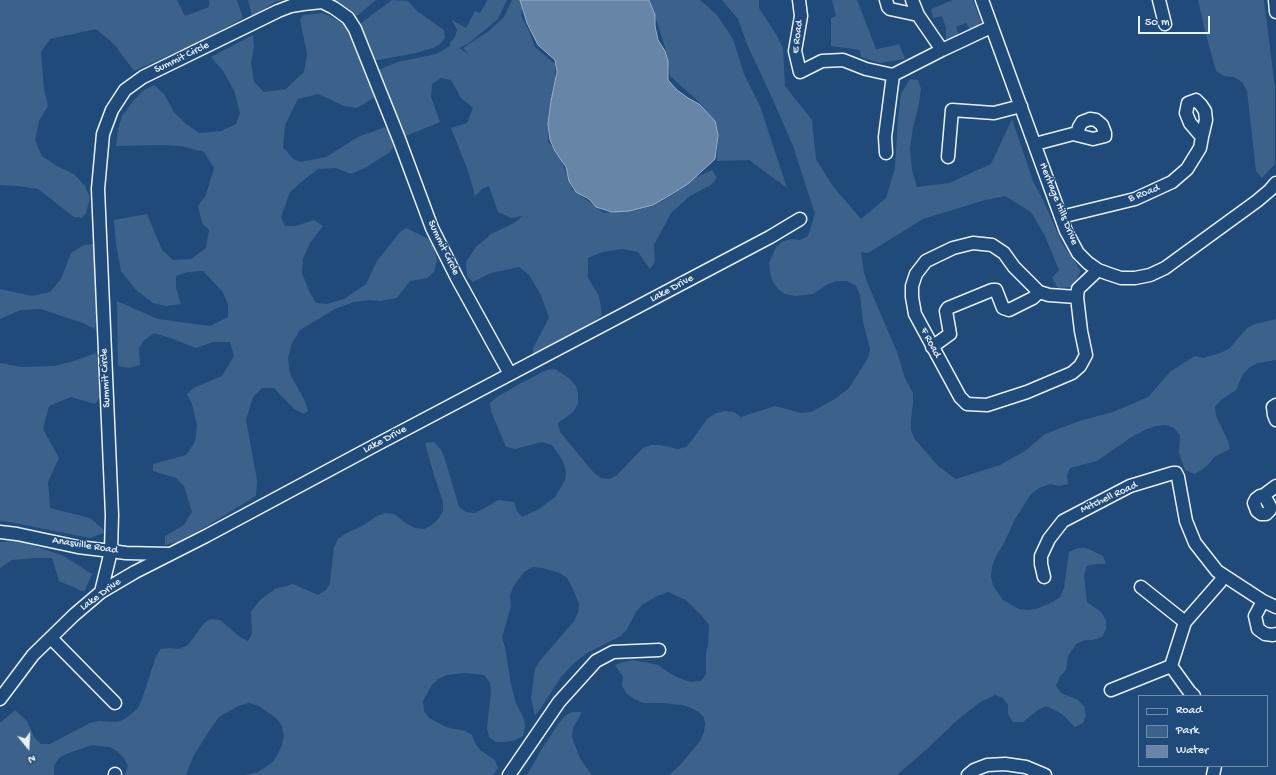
<!DOCTYPE html>
<style>
body{margin:0}
#map{position:relative;width:1276px;height:775px;overflow:hidden;background:#1f4a7a;font-family:"Gochi Hand",sans-serif}
canvas{display:block}
.legend{position:absolute;left:1138px;top:695px;width:130px;height:72px;box-sizing:border-box;background:#1f4a7a;border:1px solid #6f8dac;margin:0;padding:5px 7px;list-style:none;font-size:12px;color:#e8f1f8}
.legend li{display:flex;align-items:center;gap:8px;height:20px}
.legend b{width:20px;border:1px solid #6f8dac}
.north{position:absolute;left:8px;top:727px;width:40px;height:40px;-webkit-text-stroke:3px #1f4a7a;paint-order:stroke;rotate:162deg;font-size:11px;font-weight:700;line-height:16px;text-align:center;color:#e8f1f8}
.north::after{content:'';display:block;margin:auto;width:14px;height:18px;background:#e8f1f8;clip-path:polygon(50% 0,100% 100%,50% 72%,0 100%)}
.scale{position:absolute;left:1138px;top:16px;width:72px;height:18px;box-sizing:border-box;border:2px solid #e8f1f8;border-top:0;padding-left:5px;font-size:12px;line-height:14px;white-space:nowrap;color:#e8f1f8;-webkit-text-stroke:3px #1f4a7a;paint-order:stroke}
</style>
<div id="map">
<canvas width="1276" height="775"></canvas>
<ul class="legend">
<li><b style="height:5px;background:#1f4a7a"></b>Road</li>
<li><b style="height:11px;background:#3c628c"></b>Park</li>
<li><b style="height:11px;background:#6685a7"></b>Water</li>
</ul>
<div class="north">N</div>
<div class="scale">50 m</div>
</div>
<script>
const g = document.querySelector('canvas').getContext('2d');
g.lineJoin = 'round';
function paint(path, color) {
  g.fillStyle = color;
  g.fill(path, 'evenodd');
}
function toPath(rows) {
  const path = new Path2D();
  for (const r of rows) {
    path.moveTo(r[0], r[1]);
    for (let i = 2; i < r.length; i += 2) path.lineTo(r[i], r[i + 1]);
  }
  return path;
}
function trace(path, color, width, dash) {
  g.strokeStyle = color;
  g.lineWidth = width;
  g.lineCap = dash ? 'butt' : 'round';
  g.setLineDash(dash || []);
  g.stroke(path);
}
function drawText(font, color, halo, rows, align = 'center') {
  g.font = font + ' "Gochi Hand",sans-serif';
  g.lineWidth = 3;
  g.setLineDash([]);
  g.textBaseline = 'middle';
  g.strokeStyle = halo;
  g.fillStyle = color;
  for (const [text, x, y, turn = 0] of rows) {
    g.save();
    g.translate(x, y);
    g.rotate((+turn || 0) * Math.PI / 180);
    g.textAlign = isNaN(turn) ? turn : align;
    if (halo) g.strokeText(text, 0, 0);
    g.fillText(text, 0, 0);
    g.restore();
  }
}
const green = toPath([
 [0,0,177,0,185,16,209,7,209,0,237,0,243,18,203,40,134,71,114,44,96,29,50,39,41,52,44,90,48,106,39,121,35,140,42,156,57,166,74,174,85,186,90,198,86,213,82,218,74,217,38,189,18,186,0,185],
 [248,0,284,0,275,2,252,16],
 [333,0,376,0,357,16],
 [392,0,408,1,417,11,444,30,445,38,440,44,433,48,416,53,373,61,357,26],
 [487,0,507,0,498,19,469,43,459,48,470,55,463,48,489,31,504,17,512,0,521,0,523,5,521,16,529,31,535,47,555,64,555,80,548,124,548,142,557,152,562,162,572,189,604,213,653,206,674,194,690,180,712,170,717,178,711,185,690,196,671,213,654,245,655,262,650,269,638,252,622,249,603,252,588,258,588,278,599,296,602,315,588,326,533,356,533,348,549,318,541,295,529,275,519,267,491,273,473,282,467,276,466,262,476,247,491,234,514,223,523,216,511,218,498,212,489,186,482,189,475,196,468,171,451,128,467,123,473,108,461,98,451,80,441,78,432,84,431,97,440,122,401,138,376,71,398,62,436,54,450,46,450,43,455,37,457,30,452,20,466,28,475,11,480,13,486,3],
 [650,0,700,0,717,15,733,39,744,74,760,106,787,188,749,160,717,161,718,130,699,102,670,76,665,47],
 [722,0,759,0,759,8,776,34,783,48,785,86,812,120,816,159,832,185,861,219,886,198,895,168,898,118,901,94,910,79,918,80,921,89,918,109,913,127,910,149,912,170,917,187,949,183,991,164,1012,119,1033,181,1044,202,1062,243,1081,271,1072,287,1058,288,1052,278,1059,270,1045,236,1031,212,1005,196,985,200,923,219,868,253,861,252,864,273,870,289,897,352,905,378,913,393,913,402,911,421,911,430,914,438,938,466,956,479,1000,465,1025,451,1045,434,1079,421,1113,412,1148,397,1171,371,1195,356,1203,358,1220,353,1229,349,1247,328,1255,324,1276,319,1276,360,1258,363,1250,367,1243,374,1236,390,1221,400,1215,407,1216,416,1228,441,1230,449,1214,457,1209,464,1202,470,1194,474,1185,470,1179,453,1180,435,1174,428,1166,425,1156,426,1147,429,1130,438,1097,461,1070,468,1067,475,1068,484,1059,486,1050,484,1039,488,1031,494,1015,519,1004,543,995,558,992,567,991,576,993,586,1003,600,1019,609,1027,610,1036,609,1053,602,1060,597,1064,588,1069,552,1078,548,1086,548,1103,556,1106,564,1096,564,1087,566,1084,575,1087,602,1101,612,1106,620,1106,629,1102,637,1093,640,1085,640,1076,644,1068,656,1066,670,1060,676,1056,686,1061,693,1078,700,1084,706,1086,715,1083,723,1075,727,1062,714,1046,706,1038,710,1023,722,1013,722,1008,714,1008,705,1003,698,995,695,979,703,955,722,927,749,897,775,669,775,682,763,700,741,704,732,705,723,704,718,699,712,691,708,682,705,662,703,643,703,634,699,627,694,622,686,623,677,615,665,623,662,632,660,649,663,658,665,674,676,690,682,701,681,706,674,706,653,708,645,709,625,701,615,686,600,668,592,657,596,642,605,636,612,627,629,621,636,587,653,573,664,561,677,541,708,535,716,531,698,535,669,539,662,574,621,578,613,579,604,572,587,567,578,560,573,542,568,533,567,524,572,513,587,510,596,511,606,502,638,505,647,511,685,516,703,524,719,525,727,523,736,515,740,505,742,496,742,489,737,487,728,491,692,490,683,484,675,465,673,447,675,438,679,432,685,423,701,424,711,429,718,446,727,465,731,472,735,475,743,480,750,495,760,498,768,493,775,246,775,258,772,273,762,278,754,282,745,284,736,282,726,276,718,259,706,249,703,238,706,219,717,209,731,193,757,186,775,125,775,128,766,124,758,118,752,110,747,92,745,66,754,59,758,54,766,54,775,0,775,0,723,15,710,27,721,34,737,41,744,50,744,90,723,99,721,117,722,125,719,138,708,142,699,156,656,161,649,170,648,179,649,188,645,204,623,211,619,220,620,240,637,248,641,252,634,251,612,260,600,275,589,293,584,318,595,326,590,330,583,334,547,338,539,345,534,362,526,377,516,385,513,394,514,407,524,415,528,424,529,432,525,439,518,443,511,443,502,433,472,425,443,434,442,440,448,444,456,459,507,466,512,474,513,483,509,498,500,514,502,517,511,522,517,539,509,555,497,565,480,566,471,563,461,552,445,542,442,515,449,506,447,491,411,490,403,497,397,521,383,547,370,555,369,570,379,576,386,578,394,578,404,573,412,558,423,560,432,594,473,601,478,610,479,617,475,643,448,651,445,660,445,678,449,686,447,692,440,708,418,716,413,725,411,734,412,741,417,775,406,801,413,811,412,835,399,849,388,868,358,870,349,863,322,860,295,856,286,847,281,837,281,828,284,813,294,795,296,785,294,778,289,773,282,770,273,769,263,776,247,783,241,792,239,800,240,808,236,815,214,793,146,773,100,747,44,738,19],
 [832,0,857,0,876,49,888,47,899,44,905,59,880,63,861,57,860,50,831,46,831,18,836,16],
 [953,0,973,0,981,22,971,31,966,23,956,27,959,36,946,40,946,28,942,16,933,18,931,9],
 [1198,0,1264,0,1275,88,1275,164,1262,178,1256,171,1247,91,1242,82,1234,77,1224,76,1216,71,1205,31],
 [323,13,343,23,349,34,375,97,357,108,344,106,318,94,298,99,285,125,283,147,293,159,301,162,326,157,358,137,385,127,391,134,395,144,390,152,365,168,351,174,336,168,318,169,306,178,290,192,281,217,285,226,296,226,314,220,323,226,310,243,303,259,302,273,309,291,316,303,327,304,344,299,366,284,377,261,400,232,406,228,429,239,433,245,437,260,434,272,427,278,410,281,397,298,380,301,370,300,354,302,335,309,300,330,292,343,288,358,290,374,304,399,308,411,304,414,294,409,274,388,262,388,253,397,246,420,257,480,256,496,207,526,177,542,165,545,165,536,184,525,192,512,184,486,176,478,153,471,153,464,186,455,195,442,197,426,192,404,187,394,193,388,222,376,234,356,230,342,213,342,196,348,173,339,154,333,143,341,139,349,140,365,129,368,118,366,117,301,158,319,210,326,228,317,228,304,222,291,203,271,188,272,176,276,176,288,181,304,166,306,153,303,136,290,121,271,116,244,114,220,147,214,162,250,173,260,191,259,206,248,209,230,202,223,198,206,206,195,214,168,204,152,181,146,162,145,116,146,118,129,122,116,134,100,144,90,154,85,164,94,174,112,185,123,199,133,221,131,236,124,240,113,234,90,223,71,211,57,253,35,254,47,251,63,254,82,264,92,286,89,304,72,307,54,300,20,303,15],
 [94,244,97,314,95,329,83,323,41,309,21,310,0,319,0,289,32,296,50,292,61,279,71,253,84,245],
 [96,353,100,375,100,397,95,404,71,397,49,406,43,429,59,458,48,482,50,508,90,518,106,532,90,538,10,522,0,521,0,363,21,367,55,366,74,361],
 [20,541,64,556,92,574,84,592,59,581,52,558,36,558,12,560,0,568,0,542],
 [572,712,582,712,573,728,572,737,579,756,583,763,592,775,527,775,543,747,559,723,565,716]
]);
const water = toPath([
 [520,0,649,0,655,15,655,26,658,40,665,51,668,61,668,80,677,90,688,98,699,104,715,121,718,135,715,159,689,183,672,194,653,205,629,211,612,212,596,207,589,199,576,192,569,181,566,167,555,151,550,140,548,124,551,101,557,72,555,60,538,45,527,23,520,0]
]);
const minor = toPath([
 [799,0,801,16,795,51,800,72,822,61,843,60,866,69,893,75,942,50,991,27],
 [886,0,888,7,890,9,918,15,912,0],
 [982,0,1066,231,1078,253,1088,263,1098,270,1109,274,1121,278,1135,278,1150,275,1165,268,1257,201,1270,190,1276,183],
 [1159,0,1165,24],
 [1275,0,1276,12],
 [918,15,942,50],
 [1196,100,1201,105,1205,111,1206,120,1202,137,1190,123,1186,113,1188,103,1196,100],
 [1090,119,1096,120,1102,125,1105,133,1105,136,1093,139,1077,135,1079,127,1082,122,1090,119],
 [1035,144,1073,134,1077,135],
 [886,153,885,137,893,75],
 [948,157,952,110,994,113,1021,106],
 [1061,217,1135,199,1172,182,1187,169,1200,148,1202,137],
 [1077,297,1049,295,1039,292,1014,267,1004,253,992,245,973,243,953,248,926,261,916,274,912,286,912,297,915,314,960,397,967,404,987,405,1027,392,1072,373,1080,366,1086,355,1081,331,1077,297,1078,289,1098,270],
 [932,347,950,334,946,311,948,308,992,290,996,290,1003,308,1009,310,1033,298,1039,292],
 [1276,405,1273,407,1274,415,1276,420],
 [1264,495,1270,506,1270,510,1266,514,1261,514,1257,511,1254,503,1256,499,1260,496,1264,495],
 [1264,495,1276,486],
 [0,532,17,534,78,547,111,551,126,553,169,554],
 [1044,577,1041,564,1041,556,1049,539,1063,521,1130,486,1173,473,1176,473,1178,477,1186,521,1195,543,1217,571,1263,601,1276,607],
 [1141,587,1185,622],
 [101,592,111,551,112,515,98,189,103,134,112,110,125,90,143,77,278,11,291,6,303,4,322,2,334,8,348,18,355,29,399,139,432,228,457,278,510,374],
 [1263,601,1255,616,1258,629,1265,634,1273,635,1276,634],
 [51,638,115,703],
 [1171,666,1189,691,1194,696],
 [1111,690,1171,666,1185,622,1220,582,1223,575],
 [0,699,33,655,74,615,101,592,135,572,206,536,372,447,770,237,800,219],
 [115,775,115,774],
 [509,775,559,702,596,661,613,652,659,650],
 [968,775,974,770,987,765,1005,764,1026,767,1045,775],
 [1213,775,1215,766]
]);
const streetNames = [
 ["E Road",798,37,-83],
 ["Summit Circle",182,58,-26],
 ["B Road",1144,194,-21],
 ["Heritage Hills Drive",1058,204,68],
 ["Summit Circle",443,248,64],
 ["Lake Drive",672,289,-28],
 ["F Road",930,343,62],
 ["Summit Circle",106,378,-93],
 ["Lake Drive",385,440,-28],
 ["Mitchell Road",1109,498,-25],
 ["Anasville Road",85,546,9],
 ["Lake Drive",101,595,-36]
];
paint(green, '#3c628c');
paint(water, '#6685a7');
trace(water, '#9ab0c7', 1);
trace(minor, '#e8f1f8', 15);
trace(minor, '#1f4a7a', 12);
drawText('11px', '#e8f1f8', '#1f4a7a', streetNames);
</script>
